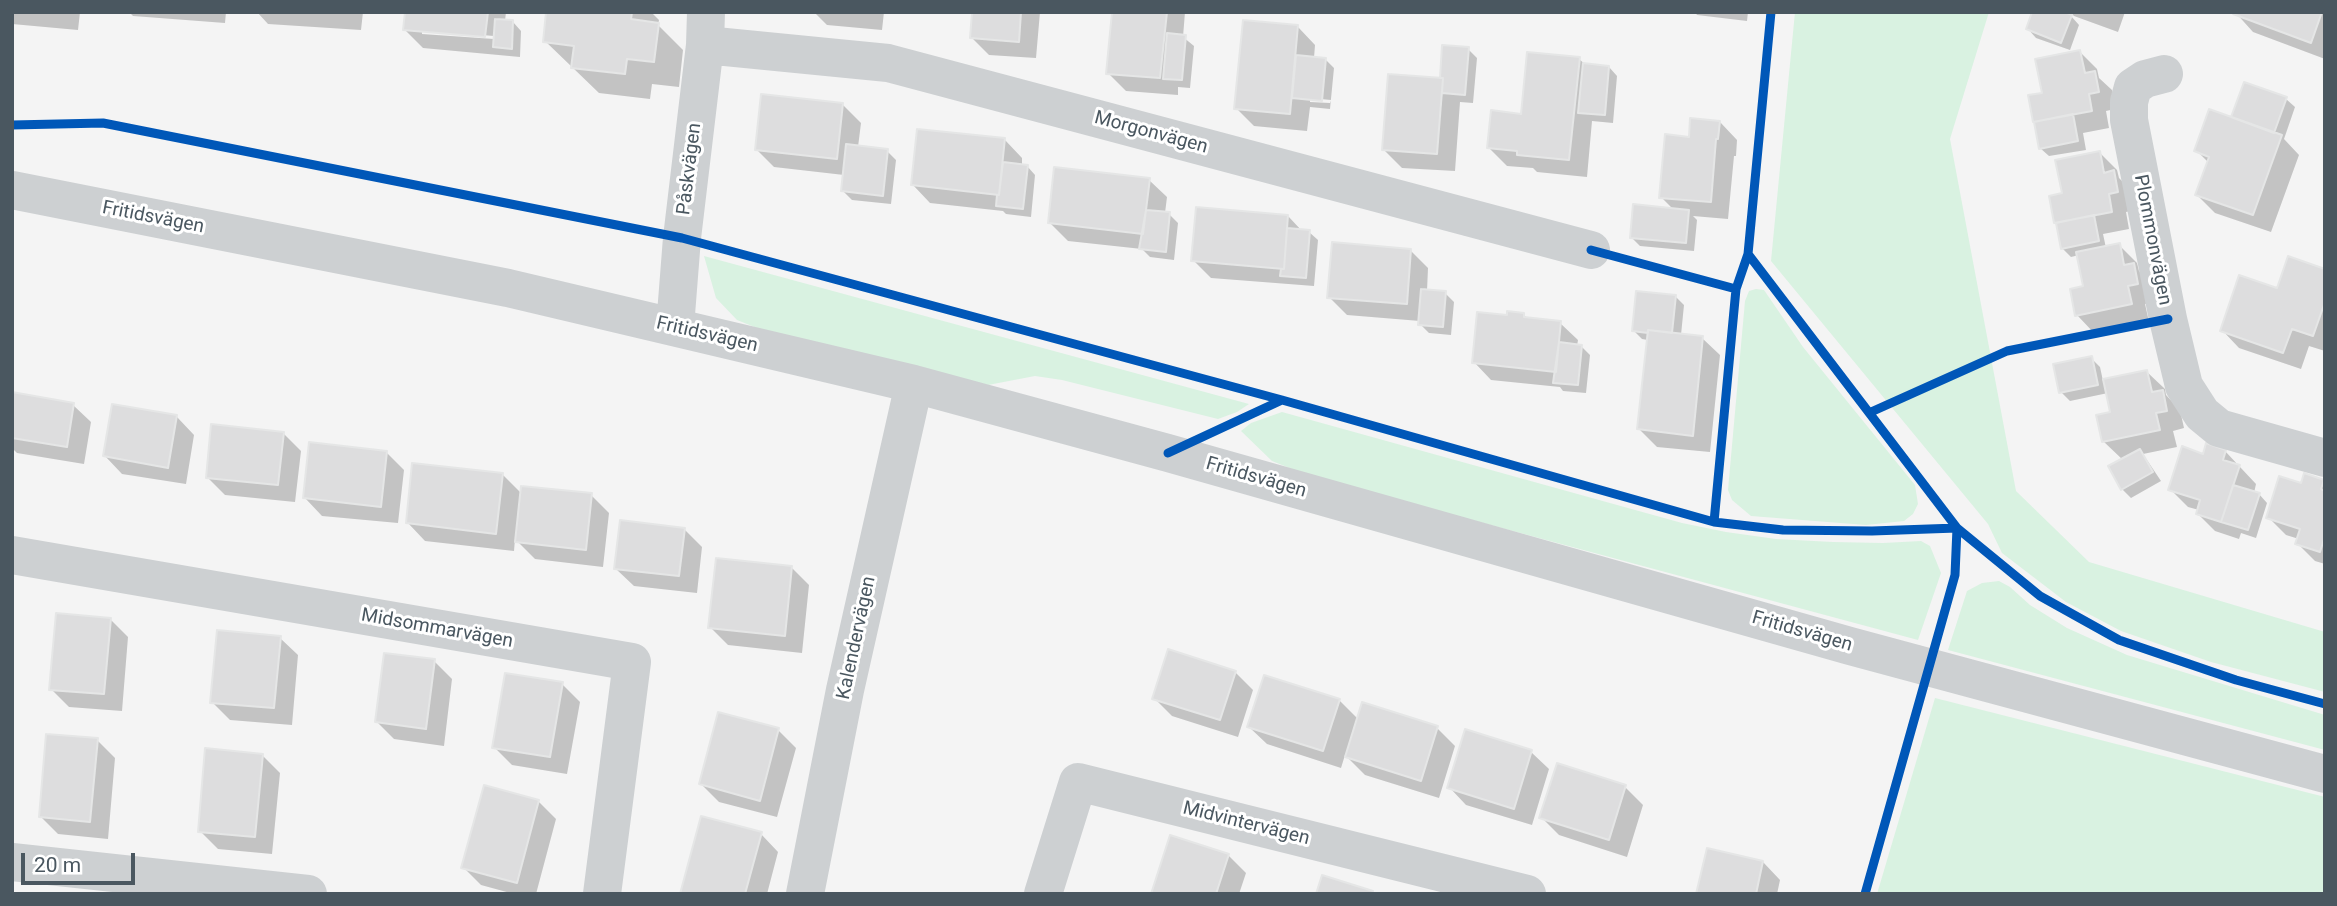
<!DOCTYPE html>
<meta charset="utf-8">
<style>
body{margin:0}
#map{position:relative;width:2337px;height:906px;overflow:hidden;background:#f4f4f4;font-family:Roboto,sans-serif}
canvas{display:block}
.frame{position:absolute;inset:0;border:14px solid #4a5760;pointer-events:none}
.scale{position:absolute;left:21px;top:853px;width:114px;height:32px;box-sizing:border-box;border:4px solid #4a5760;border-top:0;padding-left:9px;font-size:21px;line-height:24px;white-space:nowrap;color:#4a5760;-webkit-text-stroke:5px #fff;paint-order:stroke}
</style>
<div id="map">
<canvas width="2337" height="906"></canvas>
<div class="frame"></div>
<div class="scale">20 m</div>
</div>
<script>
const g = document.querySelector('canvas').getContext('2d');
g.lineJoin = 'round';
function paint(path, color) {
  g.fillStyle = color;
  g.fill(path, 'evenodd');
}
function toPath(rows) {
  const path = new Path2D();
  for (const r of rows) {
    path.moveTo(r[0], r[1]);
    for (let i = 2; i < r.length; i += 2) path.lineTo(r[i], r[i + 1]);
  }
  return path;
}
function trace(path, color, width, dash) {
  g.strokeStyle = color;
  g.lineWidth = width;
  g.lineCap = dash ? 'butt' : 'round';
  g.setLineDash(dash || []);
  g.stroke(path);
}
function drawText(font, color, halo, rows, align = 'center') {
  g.font = font + ' Roboto,sans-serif';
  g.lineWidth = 6;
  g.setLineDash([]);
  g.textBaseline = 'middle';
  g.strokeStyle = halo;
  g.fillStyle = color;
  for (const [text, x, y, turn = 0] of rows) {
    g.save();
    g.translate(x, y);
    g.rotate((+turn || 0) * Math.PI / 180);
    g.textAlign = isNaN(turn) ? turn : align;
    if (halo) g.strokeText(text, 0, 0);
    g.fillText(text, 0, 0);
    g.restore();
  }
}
const green = toPath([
 [1795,12,1989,12,1950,139,2016,491,2089,562,2325,632,2325,692,2211,662,2121,631,2066,602,2002,553,1988,524,1771,261],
 [704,256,1249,404,1237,412,1218,419,1062,380,1035,376,988,385,767,332,737,320,716,298],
 [1756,289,1764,290,1803,347,1915,485,1918,504,1913,514,1904,521,1866,525,1751,516,1732,500,1728,490,1745,301,1749,291],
 [1282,412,1682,523,1726,532,1776,539,1833,542,1883,543,1921,541,1930,546,1941,573,1918,640,1312,477,1272,461,1241,431,1251,423],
 [1999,581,2010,587,2030,605,2067,628,2127,655,2325,715,2325,750,1948,650,1967,591,1982,583],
 [1935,698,2325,797,2325,894,1877,894]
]);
const shadow = toPath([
 [12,12,80,12,78,30,12,24],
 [129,12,226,12,225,23,133,16],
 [257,12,363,12,361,30,268,24],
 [407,12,506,12,505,21,513,22,521,31,520,57,423,48,405,30],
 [422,30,494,36,494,39,422,34],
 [548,12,651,12,659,20,658,25,683,50,679,87,652,84,650,99,599,93,545,41],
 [814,12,884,12,882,30,827,25],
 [973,12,1040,12,1036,58,989,55,971,37],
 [1114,12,1185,12,1183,37,1194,46,1190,88,1178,87,1178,95,1126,91,1108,73],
 [1695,12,1748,12,1747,21,1697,15],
 [2070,12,2125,12,2118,32,2074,16],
 [2235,12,2325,12,2325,59,2253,32],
 [2071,16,2079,25,2070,50,2036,38,2028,29],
 [1298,27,1315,45,1314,58,1325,59,1334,68,1330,109,1310,107,1307,131,1254,126,1236,108],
 [1310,98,1331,100,1330,103,1310,102],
 [1468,49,1477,58,1473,103,1460,102,1455,171,1402,168,1384,150],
 [2080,52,2097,69,2099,78,2112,90,2115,109,2106,111,2109,128,2083,133,2086,150,2049,156,2040,148,2034,121,2044,94],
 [1579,59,1586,65,1609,67,1617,76,1613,123,1592,121,1587,177,1537,172,1533,168,1507,166,1489,148],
 [2286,99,2295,107,2284,139,2299,155,2271,232,2215,213,2197,195,2209,163,2196,150,2238,122],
 [843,105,861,123,858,147,887,151,896,160,891,204,852,200,843,191,844,175,774,167,756,149],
 [1720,122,1737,140,1736,156,1734,156,1728,219,1693,216,1697,220,1694,251,1640,246,1631,237,1674,210,1661,197,1690,138],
 [1005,140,1022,158,1022,166,1027,166,1035,175,1031,217,1006,214,1003,211,930,203,913,185],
 [2100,153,2117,170,2119,178,2131,190,2135,210,2126,212,2129,229,2103,234,2106,248,2119,245,2137,263,2139,271,2151,283,2155,302,2145,304,2149,322,2094,333,2077,315,2085,288,2079,255,2071,257,2062,248,2056,222,2064,194],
 [1149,180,1167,197,1165,213,1169,214,1178,223,1174,260,1150,257,1142,249,1068,241,1050,223],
 [1288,216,1302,231,1309,232,1318,240,1314,286,1211,278,1193,260],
 [1411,251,1428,268,1427,291,1445,293,1454,302,1451,335,1429,333,1420,324,1420,321,1347,315,1329,297],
 [2325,271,2325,351,2309,346,2301,369,2239,348,2222,330,2278,290],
 [1675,296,1684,305,1681,335,1702,338,1720,355,1710,452,1657,447,1639,429,1648,340,1642,339,1634,331],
 [1523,314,1528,319,1560,323,1578,340,1577,346,1581,346,1590,355,1586,393,1563,391,1560,387,1491,380,1474,362,1508,317],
 [2091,358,2100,367,2103,381,2147,372,2165,389,2166,395,2180,410,2184,428,2173,431,2177,447,2143,454,2161,481,2131,498,2122,489,2123,460,2103,441,2112,413,2108,393,2070,401,2061,392],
 [12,394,73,405,91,422,84,464,17,453,12,448],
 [177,417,194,435,186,484,122,474,105,456],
 [283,433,301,451,295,502,225,495,208,478],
 [2225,451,2256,484,2254,493,2259,494,2267,503,2256,538,2241,533,2239,539,2215,531,2198,514,2199,510,2188,507,2170,489,2205,456],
 [386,452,404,470,398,523,322,516,305,498],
 [502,474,522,494,591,495,609,513,603,567,535,559,515,539,514,551,425,541,408,523],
 [2323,482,2325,483,2325,564,2315,561,2297,543,2299,539,2286,535,2268,517,2302,486],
 [684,529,702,547,697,593,634,586,616,569],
 [792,568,809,585,802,653,728,645,710,627],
 [110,619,128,637,122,711,69,707,51,689],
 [280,638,298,655,292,725,230,720,212,702],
 [434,661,452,679,444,746,394,739,377,722],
 [1235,672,1253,690,1238,737,1172,716,1154,698],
 [562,684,580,702,567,774,512,765,494,747],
 [1339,700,1358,719,1363,704,1437,728,1455,746,1439,798,1365,775,1345,755,1341,768,1267,744,1249,727],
 [778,730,796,748,777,817,719,802,701,784],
 [97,740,115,758,108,839,58,834,40,816],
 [1531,752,1549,769,1532,825,1466,805,1449,787],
 [262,755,280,773,272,854,218,849,200,831],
 [1625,787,1643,805,1627,857,1559,835,1541,817],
 [538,801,556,819,536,894,514,894,481,885,463,867],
 [761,834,778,852,767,894,682,894],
 [1228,855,1246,873,1239,894,1153,894],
 [1763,862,1780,880,1777,894,1698,894]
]);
const building = toPath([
 [405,12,488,12,485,37,403,30,405,12],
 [546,12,632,12,631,19,659,23,654,62,627,59,625,74,571,68,574,46,543,42,546,12],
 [972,12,1021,12,1019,42,970,38,972,12],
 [1112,12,1167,12,1160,78,1106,74,1112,12],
 [2032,12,2065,12,2072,15,2061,43,2026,29,2032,12],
 [2233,12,2322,12,2311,43,2233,14,2233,12],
 [495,19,513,20,512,49,493,47,495,19],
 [1243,20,1298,25,1290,114,1234,109,1243,20],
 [1167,33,1186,35,1182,80,1163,79,1167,33],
 [1442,45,1469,47,1465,95,1442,93,1443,78,1440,78,1442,45],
 [2080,50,2085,73,2095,71,2099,92,2089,94,2092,111,2033,122,2028,95,2042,93,2035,59,2080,50],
 [1527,52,1580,57,1569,160,1517,155,1517,151,1487,148,1491,110,1521,114,1527,52],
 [1296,55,1326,58,1322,101,1292,98,1296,55],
 [1583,63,1609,66,1605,115,1578,113,1583,63],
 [1388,74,1443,78,1437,154,1382,150,1388,74],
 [2244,82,2287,97,2274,133,2231,117,2244,82],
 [761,94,843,103,837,159,755,150,761,94],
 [2209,109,2282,135,2253,215,2195,195,2209,157,2194,151,2209,109],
 [2073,114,2078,141,2039,149,2034,122,2073,114],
 [1690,118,1720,121,1718,139,1716,139,1711,202,1659,198,1665,134,1689,137,1690,118],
 [917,129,1005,138,999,195,911,185,917,129],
 [846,144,888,149,883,196,841,191,846,144],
 [2100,151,2104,173,2114,170,2118,192,2109,194,2112,212,2054,223,2049,196,2062,193,2055,160,2100,151],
 [1003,162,1028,165,1023,209,996,206,997,195,999,195,1003,162],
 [1054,167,1150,178,1143,234,1048,223,1054,167],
 [1633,204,1689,210,1686,243,1630,238,1633,204],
 [1196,207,1288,215,1284,269,1191,261,1196,207],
 [1146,210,1170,212,1166,252,1139,249,1146,210],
 [2094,215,2099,241,2061,249,2056,223,2094,215],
 [1287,228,1310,230,1306,278,1280,276,1281,269,1284,269,1287,228],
 [1332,242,1411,249,1407,304,1327,298,1332,242],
 [2120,243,2124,265,2134,263,2138,284,2128,286,2132,304,2075,316,2070,289,2083,286,2076,252,2120,243],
 [2288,256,2325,269,2325,302,2313,336,2292,329,2283,353,2220,331,2239,275,2277,288,2288,256],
 [1421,289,1446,291,1443,327,1418,325,1421,289],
 [1636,291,1676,295,1672,333,1648,330,1648,333,1632,331,1636,291],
 [1507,311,1524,313,1524,317,1561,321,1556,372,1472,363,1477,312,1507,315,1507,311],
 [1648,330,1703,336,1693,436,1637,429,1648,330],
 [1559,342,1582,345,1578,385,1553,383,1559,342],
 [2092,356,2098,385,2059,393,2053,364,2092,356],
 [2147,370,2152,392,2163,390,2167,411,2156,413,2160,430,2102,442,2096,415,2110,412,2103,379,2147,370],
 [12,392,74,403,67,447,12,438,12,392],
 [112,404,177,415,168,468,103,456,112,404],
 [211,424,284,432,278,485,206,478,211,424],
 [309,442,387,451,381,507,303,498,309,442],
 [2206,443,2226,450,2223,460,2240,465,2221,522,2196,514,2200,500,2168,490,2182,446,2203,454,2206,443],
 [2140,449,2153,472,2121,490,2108,466,2140,449],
 [412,463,503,473,496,534,406,523,412,463],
 [2304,473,2324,480,2321,489,2325,491,2325,536,2320,552,2295,544,2300,529,2266,518,2279,476,2301,483,2304,473],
 [2233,485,2260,493,2248,530,2221,522,2233,485],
 [521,486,592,493,586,550,515,542,521,486],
 [620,520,685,528,679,576,614,569,620,520],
 [716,558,792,566,785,636,708,628,716,558],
 [56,613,111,618,104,694,49,690,56,613],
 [217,630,281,636,274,708,210,703,217,630],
 [1168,649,1236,671,1220,720,1152,699,1168,649],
 [384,653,435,659,426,729,375,722,384,653],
 [505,673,563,682,550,757,492,748,505,673],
 [1264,675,1340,699,1323,751,1247,727,1264,675],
 [1362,702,1438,726,1421,781,1345,757,1362,702],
 [718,712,779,728,760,801,699,784,718,712],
 [1465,729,1532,750,1514,809,1447,788,1465,729],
 [46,734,98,738,90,822,39,817,46,734],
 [205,748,263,754,255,837,198,832,205,748],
 [1557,763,1626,785,1609,840,1539,818,1557,763],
 [484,785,539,800,517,883,461,868,484,785],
 [701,816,762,832,745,894,680,894,701,816],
 [1170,835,1229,854,1216,894,1151,894,1170,835],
 [1707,848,1763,861,1756,894,1696,894,1707,848],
 [1322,875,1373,891,1372,894,1316,894,1322,875]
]);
const minor = toPath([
 [705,45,888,63,1591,250],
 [2164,74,2145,79,2133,87,2129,102,2129,120,2168,319,2184,386,2202,414,2219,428,2325,458],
 [12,190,508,288,914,384,1168,453,1850,646,2325,774],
 [675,327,682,238,705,45,706,12],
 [12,555,632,662,602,894],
 [12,862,308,894],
 [805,894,845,690,914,384],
 [1043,894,1078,782,1527,894]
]);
const cycleway = toPath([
 [1771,12,1748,254,1957,528,2040,596,2119,640,2236,680,2325,704],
 [12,125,103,123,682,238,1282,400,1714,522,1783,530,1872,531,1957,528],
 [1591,250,1736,289],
 [1871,412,2007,351,2168,319],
 [1168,453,1282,400],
 [1714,522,1736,289,1748,254],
 [1865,894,1955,575,1957,528]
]);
const streetNames = [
 ["Morgonvägen",1151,133,15],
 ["Påskvägen",690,169,-83],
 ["Fritidsvägen",153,218,11],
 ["Plommonvägen",2152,240,79],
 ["Fritidsvägen",707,335,13],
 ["Fritidsvägen",1256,478,16],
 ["Midsommarvägen",437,629,10],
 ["Fritidsvägen",1802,632,16],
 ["Kalendervägen",857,638,-78],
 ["Midvintervägen",1246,824,14]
];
paint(green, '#d9f2e1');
paint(shadow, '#0003');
paint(building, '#ddddde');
trace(building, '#e5e6e6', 2);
trace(minor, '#cdd0d2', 38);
trace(cycleway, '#0057b8', 9);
drawText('19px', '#4a5760', '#fff', streetNames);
</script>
